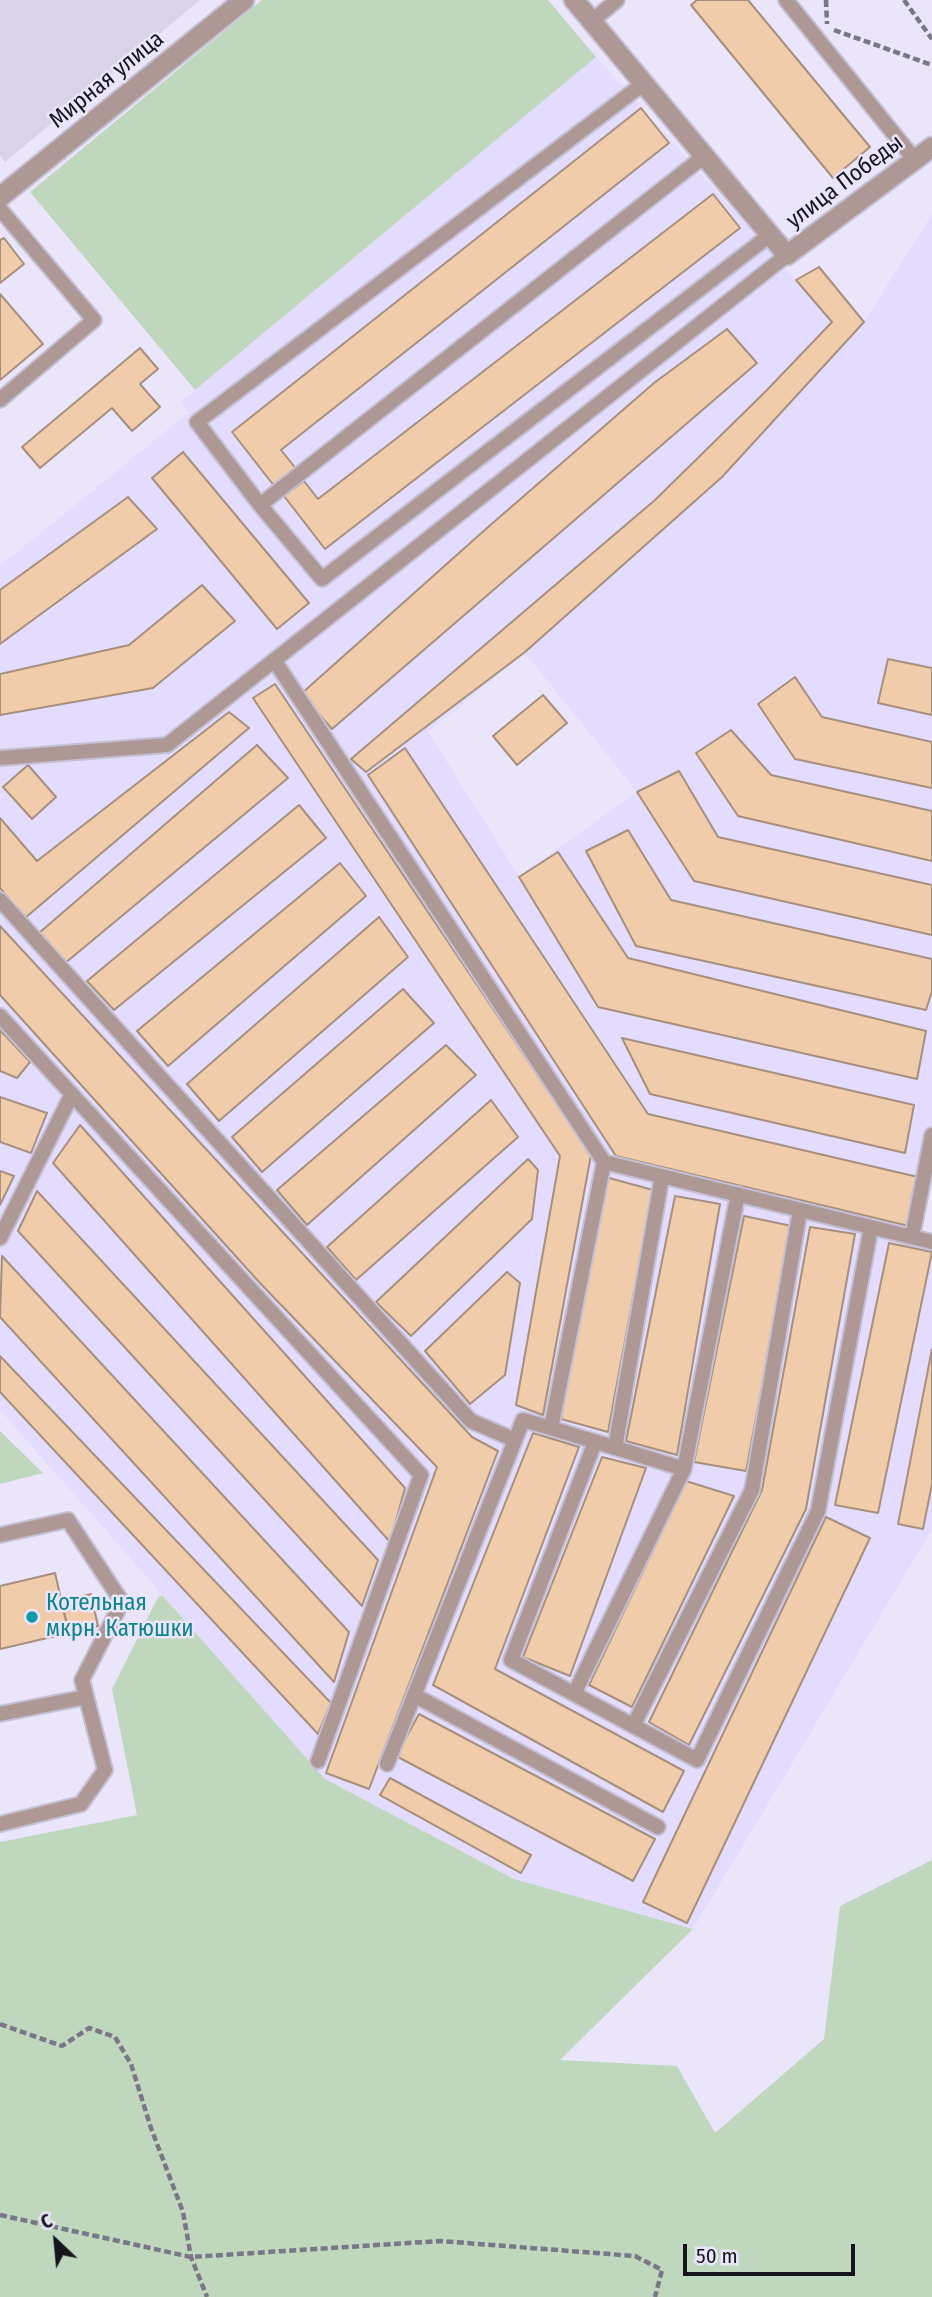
<!DOCTYPE html>
<meta charset="utf-8">
<style>
body{margin:0}
#map{position:relative;width:932px;height:2297px;overflow:hidden;background:#eae5fb;font-family:"Fira Sans Condensed",sans-serif}
canvas{display:block}
.north{position:absolute;left:21px;top:2206px;width:70px;height:70px;-webkit-text-stroke:5px #eae5fb;paint-order:stroke;rotate:334deg;font-size:19px;font-weight:700;line-height:28px;text-align:center;color:#16141d}
.north::after{content:'';display:block;margin:auto;width:24px;height:32px;background:#16141d;clip-path:polygon(50% 0,100% 100%,50% 72%,0 100%)}
.scale{position:absolute;left:683px;top:2244px;width:172px;height:32px;box-sizing:border-box;border:4px solid #16141d;border-top:0;padding-left:9px;font-size:21px;line-height:24px;white-space:nowrap;color:#16141d;-webkit-text-stroke:5px #eae5fb;paint-order:stroke}
</style>
<div id="map">
<canvas width="932" height="2297"></canvas>
<div class="north">С</div>
<div class="scale">50 m</div>
</div>
<script>
const g = document.querySelector('canvas').getContext('2d');
g.lineJoin = 'round';
function paint(path, color) {
  g.fillStyle = color;
  g.fill(path, 'evenodd');
}
function toPath(rows) {
  const path = new Path2D();
  for (const r of rows) {
    path.moveTo(r[0], r[1]);
    for (let i = 2; i < r.length; i += 2) path.lineTo(r[i], r[i + 1]);
  }
  return path;
}
function trace(path, color, width, dash) {
  g.strokeStyle = color;
  g.lineWidth = width;
  g.lineCap = dash ? 'butt' : 'round';
  g.setLineDash(dash || []);
  g.stroke(path);
}
function drawText(font, color, halo, rows, align = 'center') {
  g.font = font + ' "Fira Sans Condensed",sans-serif';
  g.lineWidth = 5;
  g.setLineDash([]);
  g.textBaseline = 'middle';
  g.strokeStyle = halo;
  g.fillStyle = color;
  for (const [text, x, y, turn = 0] of rows) {
    g.save();
    g.translate(x, y);
    g.rotate((+turn || 0) * Math.PI / 180);
    g.textAlign = isNaN(turn) ? turn : align;
    if (halo) g.strokeText(text, 0, 0);
    g.fillText(text, 0, 0);
    g.restore();
  }
}
const built = toPath([
 [596,57,796,280,819,267,864,322,932,214,932,1152,921,1231,932,1233,932,1530,693,1929,514,1879,324,1779,0,1410,0,566,188,413,181,402],
 [525,653,637,792,519,876,428,732]
]);
const education = toPath([
 [0,0,200,0,5,162,0,155]
]);
const green = toPath([
 [262,0,548,0,596,57,195,390,30,192],
 [0,1431,43,1473,0,1484],
 [162,1595,325,1779,514,1879,693,1929,560,2060,677,2066,715,2133,824,2039,840,1906,932,1860,932,2297,0,2297,0,1842,137,1815,112,1689,157,1599]
]);
const building = toPath([
 [697,0,748,0,870,147,833,178,691,5,697,0],
 [641,108,669,143,281,450,297,470,275,487,232,432,641,108],
 [713,194,740,228,325,549,284,496,304,481,318,499,713,194],
 [4,238,24,264,0,283,0,240,4,238],
 [819,267,864,322,722,477,525,652,366,772,351,759,655,500,767,390,832,322,796,280,819,267],
 [0,294,43,344,0,380,0,294],
 [727,329,757,363,332,729,301,694,487,528,654,383,727,329],
 [140,348,158,369,140,384,160,407,132,431,112,408,40,468,22,447,140,348],
 [183,452,309,603,277,629,152,478,183,452],
 [128,497,157,529,0,644,0,590,128,497],
 [202,585,235,621,153,688,0,715,0,674,129,645,202,585],
 [888,659,932,668,932,715,878,703,888,659],
 [795,677,822,717,932,742,932,788,795,759,758,704,795,677],
 [275,684,591,1155,543,1415,516,1405,560,1156,253,698,275,684],
 [543,695,567,723,517,765,493,736,543,695],
 [229,712,249,728,25,918,0,888,0,818,37,861,229,712],
 [731,730,771,775,932,811,932,861,738,816,696,753,731,730],
 [257,745,288,778,64,964,39,933,257,745],
 [405,748,648,1114,918,1177,913,1227,616,1156,368,775,405,748],
 [28,765,56,797,32,819,3,787,28,765],
 [679,771,718,837,932,885,932,935,694,881,637,792,679,771],
 [299,805,326,838,114,1010,87,981,299,805],
 [628,830,671,900,932,959,932,991,926,1010,636,946,586,851,628,830],
 [558,852,628,958,926,1031,917,1079,598,1007,519,877,558,852],
 [340,863,366,896,168,1066,137,1031,340,863],
 [379,917,408,957,219,1121,187,1084,379,917],
 [0,926,472,1437,498,1451,369,1789,326,1773,437,1467,259,1282,0,995,0,926],
 [403,989,434,1023,262,1172,232,1137,403,989],
 [0,1030,30,1062,17,1078,0,1071,0,1030],
 [622,1038,914,1105,905,1153,650,1094,622,1038],
 [446,1045,476,1075,307,1225,277,1190,446,1045],
 [0,1097,47,1113,31,1153,0,1142,0,1097],
 [491,1100,518,1137,356,1280,327,1247,491,1100],
 [80,1125,405,1488,390,1542,53,1163,80,1125],
 [528,1159,538,1170,532,1219,411,1336,376,1302,528,1159],
 [0,1171,14,1176,0,1205,0,1171],
 [602,1176,653,1190,608,1432,561,1419,602,1176],
 [37,1191,378,1560,362,1606,18,1231,37,1191],
 [675,1196,720,1204,677,1455,626,1441,675,1196],
 [744,1216,792,1226,746,1471,694,1462,744,1216],
 [810,1227,855,1234,806,1509,689,1745,649,1722,762,1490,810,1227],
 [889,1243,932,1252,878,1513,835,1505,889,1243],
 [2,1256,349,1632,334,1682,0,1317,2,1256],
 [507,1272,520,1283,505,1375,470,1404,425,1351,507,1272],
 [932,1349,932,1484,923,1529,898,1524,932,1349],
 [0,1356,331,1703,318,1734,0,1392,0,1356],
 [533,1433,579,1447,495,1669,684,1771,663,1812,433,1685,533,1433],
 [602,1457,646,1468,570,1676,523,1657,602,1457],
 [686,1481,734,1496,632,1707,589,1685,686,1481],
 [826,1517,870,1538,687,1923,643,1902,826,1517],
 [55,1573,69,1633,0,1649,0,1586,55,1573],
 [91,1594,98,1626,69,1633,61,1601,91,1594],
 [419,1714,655,1839,633,1881,396,1756,419,1714],
 [390,1778,531,1855,521,1873,380,1795,390,1778]
]);
const path = toPath([
 [826,0,827,24],
 [904,0,932,39],
 [834,30,932,65],
 [0,2024,62,2046,89,2028,115,2037,131,2064,151,2128,183,2212,191,2257,207,2297],
 [0,2215,191,2257,440,2241,635,2256,662,2270,655,2297]
]);
const service = toPath([
 [786,0,915,160],
 [592,21,617,0],
 [703,157,260,505,322,579,770,235],
 [0,209,94,320,0,400],
 [260,505,197,422,643,84],
 [274,660,604,1162,932,1242],
 [0,758,167,745,787,255],
 [0,900,471,1421,515,1440],
 [0,1016,421,1475,318,1761],
 [912,1237,932,1135],
 [0,1238,71,1096],
 [551,1428,684,1469],
 [595,1442,511,1660,697,1760,818,1511,871,1227],
 [615,1448,662,1176],
 [0,1535,68,1520,122,1602,82,1680,105,1770,81,1804,0,1824],
 [574,1694,684,1469,738,1194],
 [414,1695,658,1827],
 [0,1714,86,1697],
 [633,1726,752,1490,800,1210],
 [387,1764,523,1420,551,1428,604,1162]
]);
const minor = toPath([
 [574,0,787,255,932,147],
 [0,197,244,0]
]);
const markers = [
 [32,1617,7,"#0f9aa8"]
];
const streetNames = [
 ["Мирная улица",107,80,-39],
 ["улица Победы",845,182,-37]
];
const cultureNames = [
 ["Котельная",46,1604],
 ["мкрн. Катюшки",46,1630]
];
paint(built, '#e4dcfe');
paint(education, '#d9d3e9');
paint(green, '#bfd8bd');
paint(building, '#f0ccab');
trace(building, '#a6907d', 2);
trace(service, '#c4bfd3', 18);
trace(minor, '#c4bfd3', 23);
trace(path, '#797685', 4.5, [7, 3.5]);
trace(service, '#ae9895', 14);
trace(minor, '#ae9895', 19);
for (const [x, y, r, color] of markers) {
  const dot = new Path2D();
  dot.arc(x, y, r, 0, 2 * Math.PI);
  g.fillStyle = color;
  g.fill(dot);
  trace(dot, '#eae5fb', 2.5);
}
drawText('23px', '#16141d', '#eae5fb', streetNames);
drawText('23px', '#0d838f', '#eae5fb', cultureNames, 'left');
</script>
